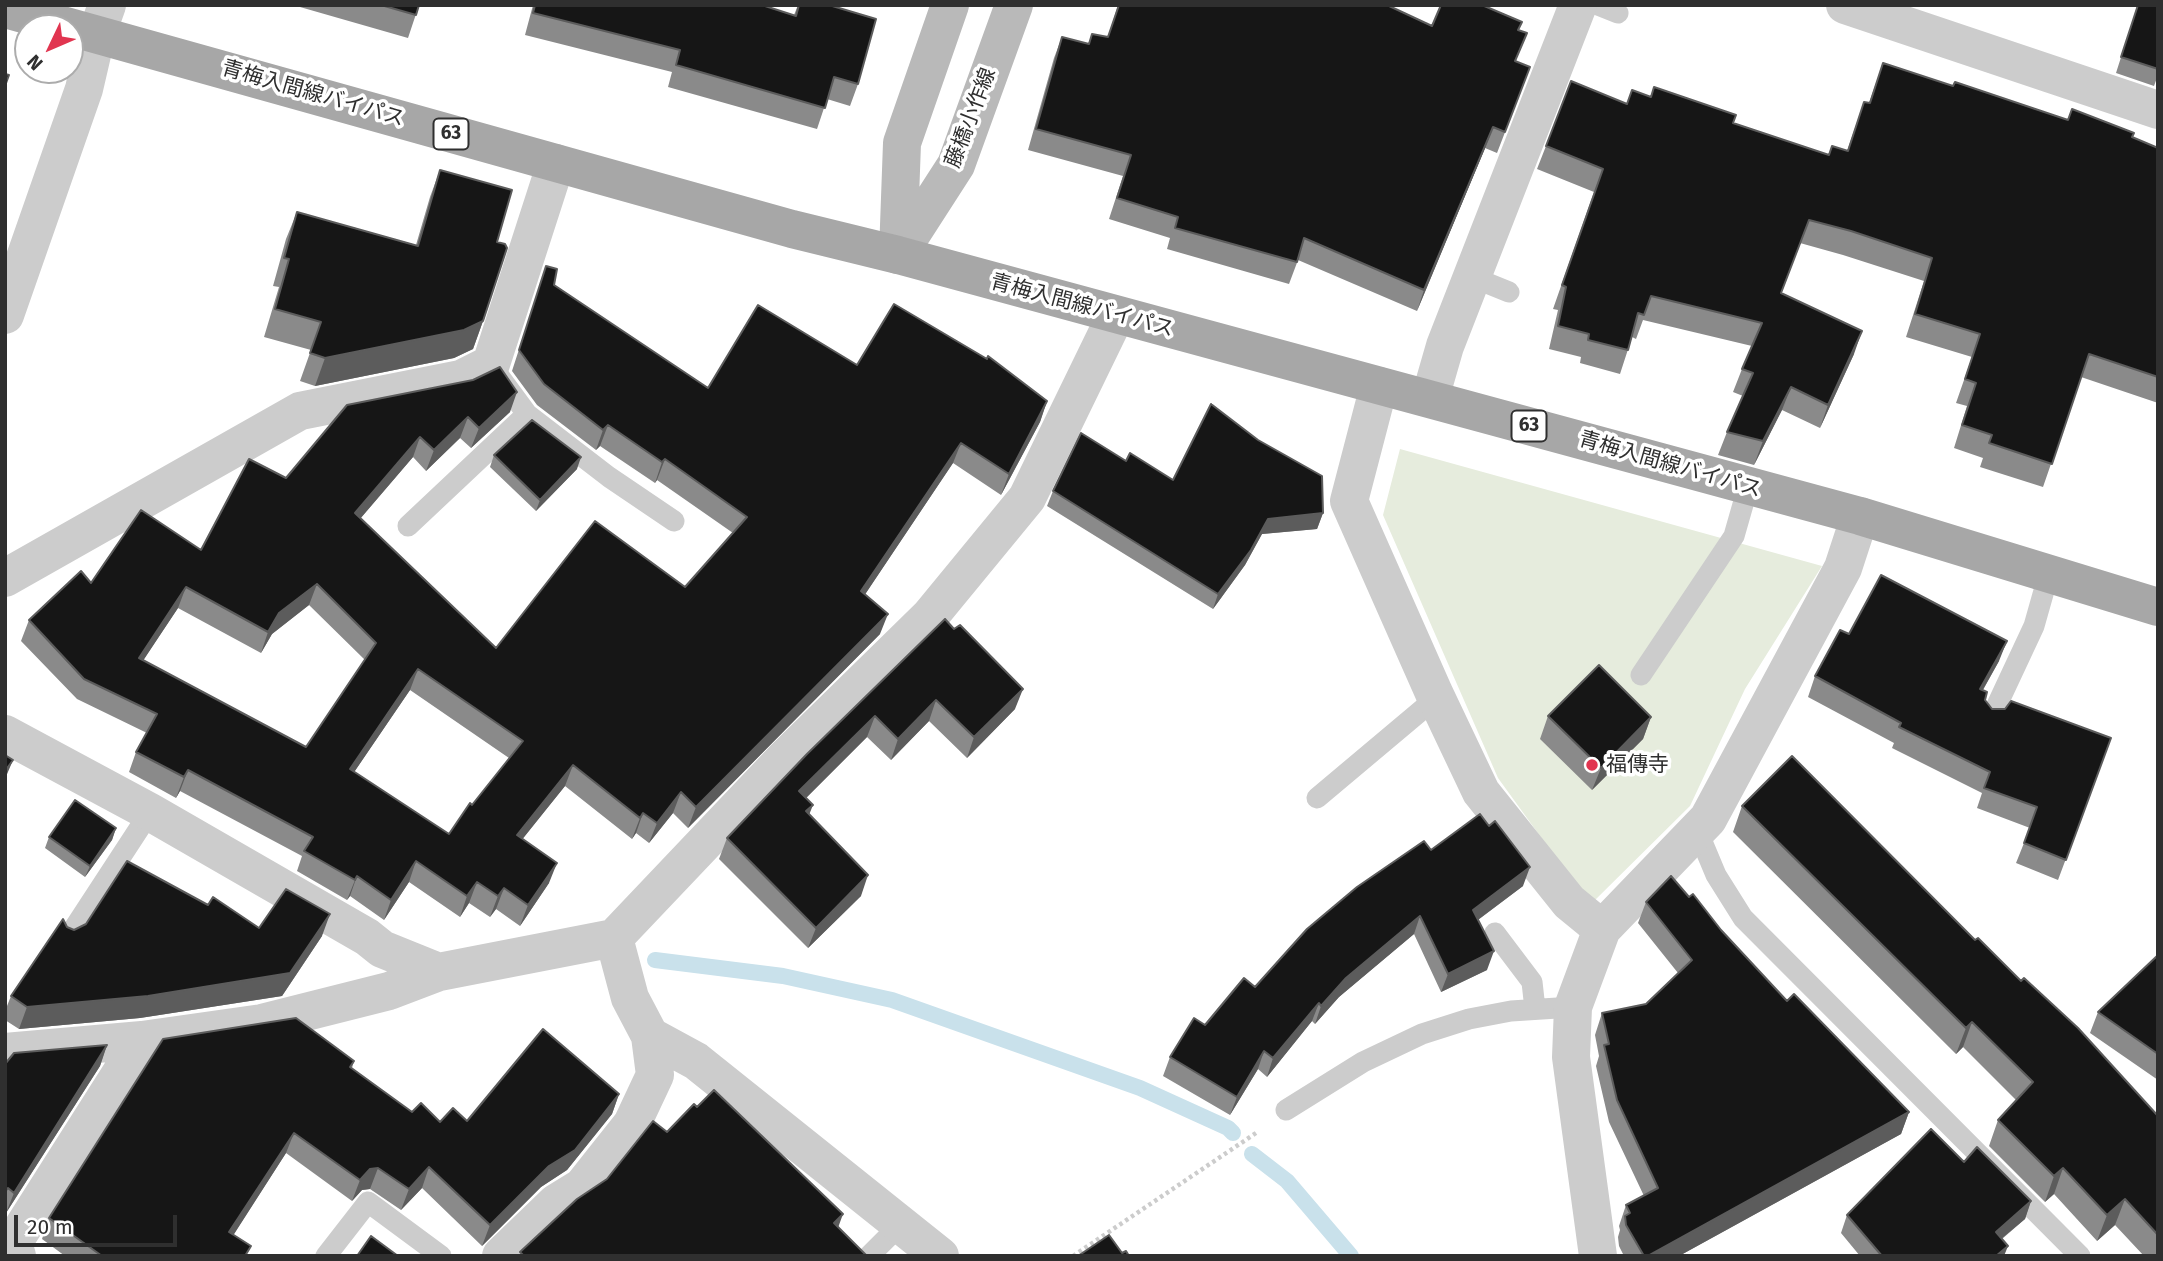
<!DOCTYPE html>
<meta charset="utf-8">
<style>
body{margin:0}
#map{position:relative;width:2163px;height:1261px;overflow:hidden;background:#fff;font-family:"Fira Sans",sans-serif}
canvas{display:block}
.frame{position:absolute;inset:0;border:7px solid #2f2f2f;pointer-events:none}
.north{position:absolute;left:14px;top:14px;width:70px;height:70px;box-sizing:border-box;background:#fff;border:2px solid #acacac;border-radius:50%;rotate:226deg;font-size:19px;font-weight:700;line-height:28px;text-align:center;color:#2f2f2f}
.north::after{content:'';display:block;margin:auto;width:24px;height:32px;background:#e13550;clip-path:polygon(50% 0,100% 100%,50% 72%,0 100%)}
.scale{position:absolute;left:14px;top:1215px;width:163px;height:32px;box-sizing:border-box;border:4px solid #2f2f2f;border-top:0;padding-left:9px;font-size:21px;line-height:24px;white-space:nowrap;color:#2f2f2f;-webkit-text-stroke:5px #fff;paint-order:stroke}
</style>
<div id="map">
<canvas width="2163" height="1261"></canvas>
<div class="frame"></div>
<div class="north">N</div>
<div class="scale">20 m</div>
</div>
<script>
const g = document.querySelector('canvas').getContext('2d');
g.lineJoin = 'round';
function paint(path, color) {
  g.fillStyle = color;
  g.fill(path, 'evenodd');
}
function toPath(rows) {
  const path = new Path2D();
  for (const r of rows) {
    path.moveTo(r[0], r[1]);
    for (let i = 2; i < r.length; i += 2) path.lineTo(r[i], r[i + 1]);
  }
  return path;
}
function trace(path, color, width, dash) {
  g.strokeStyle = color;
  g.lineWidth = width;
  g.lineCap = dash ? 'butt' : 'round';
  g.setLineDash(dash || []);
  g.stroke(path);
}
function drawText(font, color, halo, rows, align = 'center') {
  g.font = font + ' "Fira Sans","Noto Sans JP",sans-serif';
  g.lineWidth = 7;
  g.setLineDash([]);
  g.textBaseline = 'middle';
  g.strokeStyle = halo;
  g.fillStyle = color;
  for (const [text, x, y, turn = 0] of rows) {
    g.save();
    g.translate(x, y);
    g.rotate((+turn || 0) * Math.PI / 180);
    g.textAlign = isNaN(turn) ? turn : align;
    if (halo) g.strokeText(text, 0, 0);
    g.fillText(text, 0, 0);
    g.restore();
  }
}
const green = toPath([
 [1400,449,1822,566,1745,689,1690,806,1590,905,1498,778,1383,515]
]);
const stream = toPath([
 [655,960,783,976,892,1000,1140,1088,1228,1128,1233,1133],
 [1252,1154,1287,1181,1351,1256]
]);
const path = toPath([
 [1073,1256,1256,1133]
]);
const lane = toPath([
 [1598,5,1618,13],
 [1472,277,1509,292],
 [499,376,527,414,609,477,674,521],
 [408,526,527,414],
 [1641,675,1734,536,1748,487],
 [1991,718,2034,626,2049,573],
 [1317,798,1436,698],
 [1698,832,1716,875,1743,918,2080,1256],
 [1495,933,1532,982,1535,1009],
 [67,939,150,812],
 [1286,1110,1363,1062,1422,1034,1469,1019,1511,1011,1573,1007],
 [326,1256,368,1202,441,1256],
 [869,1256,901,1224]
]);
const street = toPath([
 [1845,5,2158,110],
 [5,315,84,89,97,33,107,5],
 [1379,386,1349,501,1434,693,1481,792,1569,902,1602,929],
 [1430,398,1445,346,1578,5],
 [5,578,300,411,461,379,491,364,556,163],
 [5,734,150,812,367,937,382,949,439,972],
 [650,1036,696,1061,940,1256],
 [5,1052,142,1040,262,1023,389,991,439,972,614,938],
 [17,1256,13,1243,142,1040],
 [501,1256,556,1203,582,1187,632,1124,655,1075,650,1036,630,998,614,938,784,759,930,616,1027,498,1116,315],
 [1598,1256,1571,1057,1573,1007,1602,929,1708,819,1843,568,1860,516]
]);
const secondary = toPath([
 [898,253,902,143,950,5],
 [898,255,956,165,1014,5]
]);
const primary = toPath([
 [5,9,792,229,898,255,1860,516,2158,607]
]);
const wall = toPath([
 [293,5,419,5,408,38],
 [533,5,762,5,794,15,798,5,829,5,858,84,850,106,827,99,817,129,668,87,672,72,525,35],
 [1118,5,1387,5,1432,26,1519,30,1516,61,1522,88,1497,153,1485,148,1417,311,1298,260,1289,284,1167,249,1170,238,1109,219,1123,176,1028,150,1054,58,1062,37,1088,44,1108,37],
 [2131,5,2158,5,2158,75,2154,86,2116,73,2137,7],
 [1883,63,1953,86,2068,120,2132,137,2158,148,2158,403,2081,377,2043,487,1980,467,1983,458,1954,448,1967,406,1956,403,1972,357,1906,337,1924,281,1843,255,1800,243,1781,294,1854,354,1820,428,1782,410,1754,465,1718,455,1727,432,1743,396,1733,392,1742,369,1752,346,1643,320,1636,339,1632,337,1620,374,1580,363,1581,357,1549,349,1558,310,1553,309,1594,192,1537,169,1546,146,1627,104,1651,97,1829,155,1847,151,1864,102,1869,103],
 [440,170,497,242,483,321,473,349,454,358,315,386,300,381,311,350,264,337,279,287,273,286,286,239,297,212,416,245,430,197],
 [546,266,554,285,708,388,857,365,1047,401,1040,422,1001,495,953,463,865,594,880,634,688,828,673,813,649,843,636,833,632,839,565,786,522,839,549,883,520,926,496,909,490,917,469,903,460,917,409,882,384,920,350,896,347,900,297,871,302,856,180,791,176,798,129,772,136,752,147,733,77,699,21,641,29,620,91,583,201,550,286,478,347,405,510,412,471,448,460,438,426,471,413,457,360,519,496,648,685,587,733,533,657,480,655,483,600,446,596,450,537,405,512,371],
 [309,605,365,660,306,747,143,660,178,608,261,653,272,634],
 [410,690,509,758,449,834,354,772],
 [494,455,577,469,536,511,490,467],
 [1126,461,1173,480,1323,513,1317,529,1262,534,1245,565,1213,609,1047,506,1053,491],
 [954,629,1015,709,967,758,929,721,891,760,867,737,806,798,809,815,861,896,808,948,719,859,727,838],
 [1849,634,1999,661,1983,690,1985,700,1992,709,2111,738,2058,880,2016,863,2030,828,1977,808,1982,793,1892,748,1894,743,1808,697,1815,676],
 [1548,716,1651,717,1643,739,1592,790,1540,739],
 [1742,806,1975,940,2021,981,2158,1116,2158,1256,2144,1256,2115,1225,2097,1241,2054,1194,2045,1202,1989,1146,1998,1120,2016,1100,1963,1047,1956,1054,1733,832],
 [116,828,112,840,85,877,45,848,49,837],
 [1431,850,1523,886,1478,920,1487,970,1441,992,1414,934,1339,997,1315,1024,1312,1021,1267,1077,1258,1069,1230,1115,1163,1076,1170,1057,1205,1025],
 [1646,902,1721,930,1787,1001,1909,1112,1901,1134,1679,1256,1624,1256,1619,1246,1618,1237,1620,1230,1619,1226,1626,1205,1644,1196,1609,1122,1596,1066,1599,1056,1595,1035,1602,1013,1646,1004,1678,973,1638,923],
 [208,905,259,928,322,936,282,996,140,1018,19,1029,5,1020,5,1011,11,996,74,930],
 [2158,957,2158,1080,2090,1033,2098,1012],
 [107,1045,100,1066,6,1213,5,1064],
 [354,1061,352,1068,412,1112,440,1122,467,1121,619,1094,612,1114,567,1170,541,1187,482,1246,422,1188,401,1210,370,1189,362,1190,352,1201,286,1153,233,1235,247,1256,65,1256,42,1239,49,1218],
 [1964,1162,2031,1201,2025,1219,2002,1239,2004,1256,1860,1256,1841,1233,1847,1215]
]);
const shadedWall = toPath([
 [1493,127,1485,148,1417,311,1424,290],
 [483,321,473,349,454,358,315,386,325,358],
 [1862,331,1854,354,1820,428,1828,405],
 [1791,387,1782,410,1754,465,1763,441],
 [517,392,510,412,471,448,479,428],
 [1047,401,1040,422,1001,495,1009,474],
 [468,417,460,438,426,471,434,450],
 [608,425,600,446,596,450,603,430],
 [420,437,413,457,347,534,355,513],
 [961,443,953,463,854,611,861,591],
 [581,457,577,469,536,511,540,500],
 [665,459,657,480,655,483,662,462],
 [1323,513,1317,529,1262,534,1245,565,1213,609,1218,594,1268,519],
 [317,584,309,605,272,634,261,653,268,632,279,613],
 [186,587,178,608,131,679,139,658],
 [888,614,880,634,688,828,696,807],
 [2007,641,1999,661,1972,709,1980,689],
 [418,669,410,690,342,790,350,769],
 [1023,689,1015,709,967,758,974,737],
 [936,700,929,721,891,760,898,739],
 [875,716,867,737,792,812,799,791],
 [1651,717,1643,739,1592,790,1601,768],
 [13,760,5,779,5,771],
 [573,765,565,786,509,856,517,835],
 [188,770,180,791,176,798,184,777],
 [681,792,673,813,649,843,657,823],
 [813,805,805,825,806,811],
 [643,813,636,833,632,839,640,818],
 [116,828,112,840,85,877,90,866],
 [416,861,409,882,384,920,391,900],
 [557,863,549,883,520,926,528,905],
 [1530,867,1523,886,1467,928,1473,910],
 [868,875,861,896,808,948,816,928],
 [357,876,350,896,347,900,355,880],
 [477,882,469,903,460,917,467,896],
 [504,888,496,909,490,917,498,896],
 [330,914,322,936,282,996,140,1018,19,1029,27,1007],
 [1420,916,1414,934,1339,997,1315,1024,1321,1006,1346,978],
 [1494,951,1487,970,1441,992,1448,974],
 [1319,1003,1312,1021,1267,1077,1273,1058],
 [1972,1022,1963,1047,1956,1054,1966,1028],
 [107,1045,100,1066,6,1213,14,1193],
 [1264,1051,1258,1069,1230,1115,1237,1097],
 [619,1094,612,1114,567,1170,541,1187,482,1246,490,1225],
 [1909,1112,1901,1134,1679,1256,1648,1256],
 [294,1133,286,1153,222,1253,229,1232],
 [429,1167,422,1188,401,1210,409,1189],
 [378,1168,370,1189,362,1190,352,1201,360,1180,370,1169],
 [2063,1168,2054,1194,2045,1202,2054,1176],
 [2125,1199,2115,1225,2097,1241,2107,1215],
 [2031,1201,2025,1219,1989,1249,1996,1232],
 [843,1214,835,1236,834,1223],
 [2008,1246,2004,1256,1996,1256]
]);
const building = toPath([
 [381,5,419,5,416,15,381,5],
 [535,5,762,5,796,16,799,5,829,5,876,19,858,84,834,77,825,108,676,65,680,50,533,13,535,5],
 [1119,5,1387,5,1432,26,1441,5,1482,5,1522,22,1518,30,1527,33,1515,61,1530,67,1505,132,1493,127,1424,290,1304,238,1297,262,1175,228,1178,217,1117,198,1131,155,1036,129,1062,37,1089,44,1092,34,1108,37,1119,5],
 [2138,5,2158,5,2158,69,2121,57,2138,5],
 [1883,63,1953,86,1955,82,2068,120,2072,109,2134,133,2132,137,2158,148,2158,377,2089,354,2052,464,1989,443,1992,435,1962,425,1976,383,1965,379,1980,334,1915,314,1932,258,1851,231,1809,220,1781,293,1862,331,1828,405,1791,387,1763,441,1727,432,1753,373,1742,369,1762,323,1651,296,1644,315,1638,313,1628,350,1588,340,1589,334,1558,326,1566,287,1562,285,1603,169,1546,146,1571,81,1627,104,1632,90,1651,97,1654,87,1736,115,1733,123,1829,155,1832,146,1848,151,1864,102,1870,103,1883,63],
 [5,74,9,75,5,86,5,74],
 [440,170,512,190,497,242,505,244,507,248,483,321,464,330,325,358,310,353,321,322,275,309,289,259,284,258,297,212,418,246,440,170],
 [546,266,557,269,554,285,708,388,758,305,857,365,894,304,987,359,988,356,1047,401,1009,474,961,443,861,591,888,614,696,807,681,792,657,823,643,813,640,818,573,765,517,835,557,863,528,905,504,888,498,896,477,882,467,896,416,861,391,900,357,876,355,880,304,851,313,837,188,770,184,777,136,752,157,714,84,679,29,620,81,571,91,583,141,510,201,550,249,459,286,478,347,405,473,380,500,367,517,392,479,428,468,417,434,450,420,437,355,513,496,648,595,521,685,587,747,517,665,459,662,462,608,425,603,430,544,384,519,350,546,266],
 [317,584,376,643,306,747,139,658,186,587,268,632,279,613,317,584],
 [418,669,523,741,472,805,470,803,449,834,350,769,418,669],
 [1211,404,1258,440,1322,476,1323,513,1268,519,1251,550,1218,594,1053,491,1081,433,1126,461,1130,453,1173,480,1211,404],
 [532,420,581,457,540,500,494,455,532,420],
 [1881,575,2007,641,1980,689,1987,692,1985,700,1992,709,2005,709,2011,701,2111,738,2066,860,2024,843,2037,807,1984,788,1990,772,1899,727,1901,723,1815,676,1840,630,1849,634,1881,575],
 [945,619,954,629,960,625,1023,689,974,737,936,700,898,739,875,716,799,791,813,805,806,811,868,875,816,928,727,838,807,754,945,619],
 [1599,665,1651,717,1601,768,1548,716,1599,665],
 [5,755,13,760,5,771,5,755],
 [1792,756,1975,940,1978,938,2021,981,2024,978,2078,1028,2158,1116,2158,1235,2125,1199,2107,1215,2063,1168,2054,1176,1998,1120,2033,1082,1972,1022,1966,1028,1742,806,1792,756],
 [75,800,116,828,90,866,49,837,75,800],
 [1480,814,1489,826,1495,821,1530,867,1473,910,1494,951,1448,974,1420,916,1346,978,1321,1006,1319,1003,1273,1058,1264,1051,1237,1097,1170,1057,1194,1018,1205,1025,1244,978,1255,987,1307,929,1357,887,1424,841,1431,850,1480,814],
 [127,861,208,905,213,897,259,928,286,889,330,914,290,973,148,996,27,1007,11,996,63,919,67,927,74,930,86,924,127,861],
 [1671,876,1689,897,1693,894,1721,930,1787,1001,1794,994,1909,1112,1648,1256,1644,1256,1626,1225,1625,1216,1630,1213,1626,1205,1658,1188,1617,1100,1604,1045,1609,1044,1602,1013,1646,1004,1692,960,1646,902,1671,876],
 [2157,956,2158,957,2158,1054,2098,1012,2157,956],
 [296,1018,354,1061,350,1067,412,1112,421,1103,440,1122,453,1108,467,1121,543,1029,619,1094,575,1150,549,1166,490,1225,429,1167,409,1189,378,1168,370,1169,360,1180,294,1133,229,1232,251,1246,245,1256,108,1256,106,1255,102,1256,49,1218,163,1039,296,1018],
 [107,1045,14,1193,8,1188,5,1192,5,1064,14,1053,107,1045],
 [714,1090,843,1214,834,1223,867,1256,524,1256,520,1252,577,1199,607,1179,653,1121,667,1132,694,1104,697,1107,714,1090],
 [1931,1129,1964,1162,1977,1147,2031,1201,1996,1232,2008,1246,1996,1256,1882,1256,1847,1215,1931,1129],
 [1109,1235,1122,1253,1126,1251,1129,1256,1078,1256,1109,1235],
 [371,1236,398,1256,357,1256,371,1236]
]);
const markers = [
 [1592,765,7,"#e13550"]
];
const shields = [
 [451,134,35],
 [1529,426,35]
];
const shieldNames = [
 ["63",451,134],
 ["63",1529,426]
];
const streetNames = [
 ["青梅入間線バイパス",313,94,16],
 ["藤橋小作線",971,118,-69],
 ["青梅入間線バイパス",1082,306,15],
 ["青梅入間線バイパス",1670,465,16]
];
const poiNames = [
 ["福傳寺",1606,765]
];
paint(green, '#e6ecdd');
trace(stream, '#c9e1eb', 16);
trace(path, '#ccc', 4.5, [3.5, 3.5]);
trace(lane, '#ccc', 21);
trace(street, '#ccc', 38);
trace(secondary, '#b9b9b9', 38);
trace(primary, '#a7a7a7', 38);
paint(wall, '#8a8a8a');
paint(shadedWall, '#5c5c5c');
paint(building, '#161616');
trace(building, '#5c5c5c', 2);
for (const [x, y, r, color] of markers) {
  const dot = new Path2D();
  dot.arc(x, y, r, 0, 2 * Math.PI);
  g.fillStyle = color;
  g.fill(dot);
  trace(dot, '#fff', 2.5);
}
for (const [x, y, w] of shields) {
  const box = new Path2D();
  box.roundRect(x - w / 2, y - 15.5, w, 31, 5);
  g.fillStyle = '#fff';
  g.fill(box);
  trace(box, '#2f2f2f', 2);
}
drawText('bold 19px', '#2f2f2f', null, shieldNames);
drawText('21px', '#2f2f2f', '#fff', streetNames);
drawText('21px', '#2f2f2f', '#fff', poiNames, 'left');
</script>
